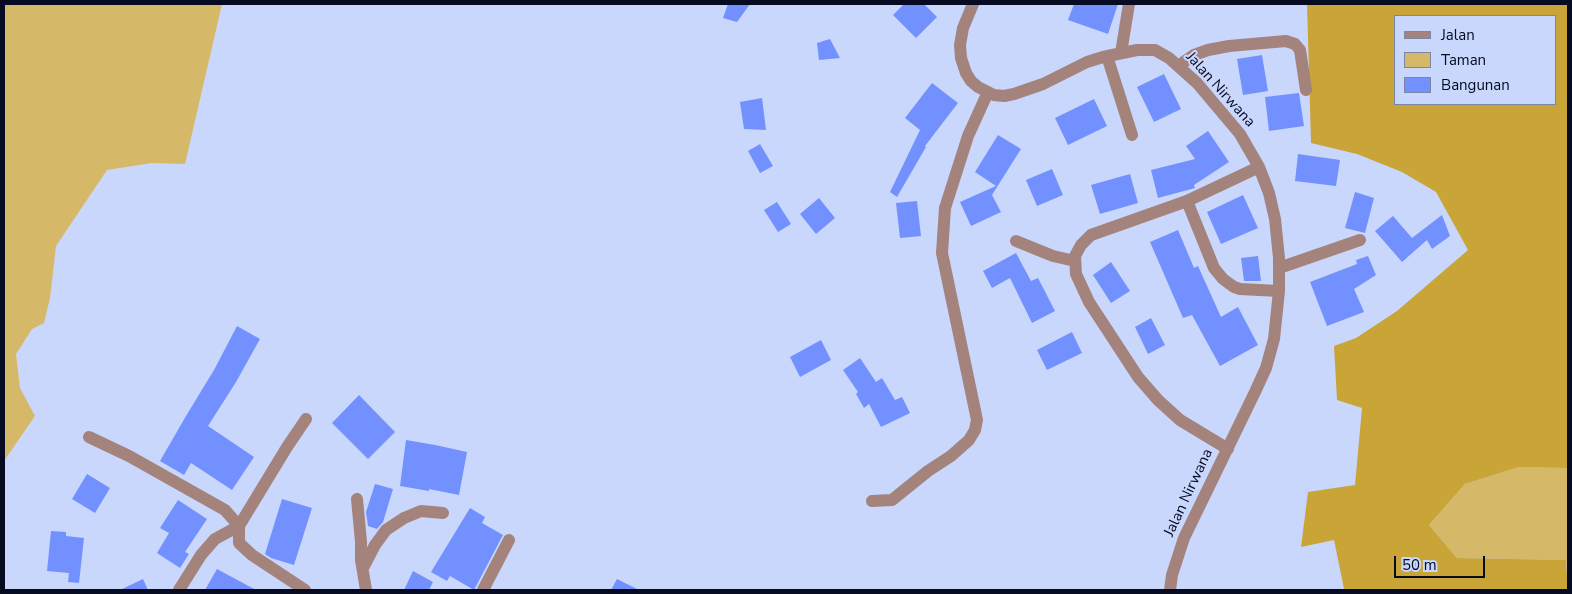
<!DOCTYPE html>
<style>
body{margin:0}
#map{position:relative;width:1572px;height:594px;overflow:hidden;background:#c9d7fd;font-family:"Nunito Sans",sans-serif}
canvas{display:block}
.frame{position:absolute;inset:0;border:5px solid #060b21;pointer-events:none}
.legend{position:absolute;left:1394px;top:15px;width:162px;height:90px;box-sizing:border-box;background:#c9d7fd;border:1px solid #7b85a5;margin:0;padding:6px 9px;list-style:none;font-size:15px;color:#060b21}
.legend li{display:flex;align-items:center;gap:10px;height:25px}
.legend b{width:25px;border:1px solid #7b85a5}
.scale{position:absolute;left:1394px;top:556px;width:91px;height:22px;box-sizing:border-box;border:2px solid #060b21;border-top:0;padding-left:6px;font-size:15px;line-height:18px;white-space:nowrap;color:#060b21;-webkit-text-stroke:4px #c9d7fd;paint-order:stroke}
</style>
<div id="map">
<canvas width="1572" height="594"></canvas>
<div class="frame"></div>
<ul class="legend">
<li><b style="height:6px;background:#a4837d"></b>Jalan</li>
<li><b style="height:14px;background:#d6b869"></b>Taman</li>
<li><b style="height:14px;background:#7291fe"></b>Bangunan</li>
</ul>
<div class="scale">50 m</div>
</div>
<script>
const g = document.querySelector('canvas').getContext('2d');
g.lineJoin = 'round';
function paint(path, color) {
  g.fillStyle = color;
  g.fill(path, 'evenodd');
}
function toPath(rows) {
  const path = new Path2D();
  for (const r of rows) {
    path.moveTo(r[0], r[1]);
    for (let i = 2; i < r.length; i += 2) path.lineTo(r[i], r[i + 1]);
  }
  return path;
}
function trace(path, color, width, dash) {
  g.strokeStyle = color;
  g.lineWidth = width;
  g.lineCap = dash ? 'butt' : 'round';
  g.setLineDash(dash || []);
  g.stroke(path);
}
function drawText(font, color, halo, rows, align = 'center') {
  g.font = font + ' "Nunito Sans",sans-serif';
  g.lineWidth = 4;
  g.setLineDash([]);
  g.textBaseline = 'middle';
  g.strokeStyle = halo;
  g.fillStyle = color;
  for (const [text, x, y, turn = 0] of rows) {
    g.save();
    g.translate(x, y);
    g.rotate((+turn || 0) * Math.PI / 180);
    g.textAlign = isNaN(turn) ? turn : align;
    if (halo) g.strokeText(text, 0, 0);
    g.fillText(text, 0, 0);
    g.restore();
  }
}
const green = toPath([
 [4,4,222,4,185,164,152,163,107,170,56,246,50,298,44,323,32,329,16,354,20,388,35,416,4,461],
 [1519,467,1568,468,1568,580,1566,560,1457,558,1429,525,1465,484]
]);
const forest = toPath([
 [1307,4,1568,4,1568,468,1519,467,1465,484,1429,525,1457,558,1566,560,1568,590,1341,590,1344,589,1334,540,1301,547,1308,492,1355,485,1362,408,1337,400,1334,346,1356,338,1397,311,1468,250,1436,192,1402,172,1357,154,1311,143],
 [1396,16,1556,16,1556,104,1396,104]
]);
const building = toPath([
 [728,4,750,4,737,22,723,18],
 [904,4,924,4,937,17,916,38,893,15],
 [1074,4,1118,4,1108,34,1068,20],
 [830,39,840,58,819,60,817,43],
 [1262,55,1268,91,1243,95,1237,59],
 [1164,74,1181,109,1154,122,1137,87],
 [932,83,958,103,925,146,926,147,897,197,890,192,920,130,905,118],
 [1299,93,1304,126,1269,131,1265,97],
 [762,98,766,130,744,129,740,102],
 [1094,99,1107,126,1068,145,1055,118],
 [1208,131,1229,162,1194,185,1195,188,1158,198,1151,170,1195,159,1186,146],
 [998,135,1021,149,992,195,1001,212,971,226,960,202,996,186,975,172],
 [760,144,773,166,760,173,748,151],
 [1298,154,1340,160,1336,186,1295,181],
 [1052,169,1063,195,1037,206,1026,180],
 [1130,174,1138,203,1100,214,1091,185],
 [1355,192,1374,198,1365,233,1345,228],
 [1243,195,1258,228,1221,244,1207,212],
 [819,198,835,218,816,234,800,214],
 [917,201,921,236,900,238,896,203],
 [777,202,791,224,778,232,764,210],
 [1442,215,1450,236,1432,249,1427,240,1402,262,1375,231,1393,216,1412,238],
 [1178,230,1194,268,1198,266,1221,317,1238,307,1258,345,1220,366,1192,315,1183,318,1150,242],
 [1016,253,1031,281,1038,278,1055,311,1032,323,1010,278,992,288,983,271],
 [1258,256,1261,281,1244,281,1241,258],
 [1368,256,1376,275,1354,289,1364,312,1327,326,1310,282,1357,264,1356,260],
 [1111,262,1130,291,1111,303,1093,275],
 [1151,318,1165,345,1148,354,1135,327],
 [237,326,260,339,236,382,208,426,254,457,232,490,191,463,184,475,160,461,186,416,214,370],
 [1072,332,1082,353,1047,370,1037,350],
 [821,340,831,360,800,377,790,357],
 [860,358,876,382,882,378,895,400,902,397,910,413,881,427,869,404,864,408,856,394,858,392,843,370],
 [359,395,395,432,368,459,332,423],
 [406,440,435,445,467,452,459,495,429,489,429,491,400,486],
 [87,474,110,488,95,513,72,499],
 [375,484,393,489,383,522,377,529,368,526,366,512],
 [282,499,312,508,294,565,271,558,265,554],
 [178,500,207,519,185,552,189,554,180,568,157,553,169,533,160,528],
 [470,508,485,517,482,523,503,535,474,590,450,576,447,581,431,572],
 [51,531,66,532,66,536,84,538,79,583,68,582,69,573,47,571],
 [217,569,256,590,205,590],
 [413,571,433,582,429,590,404,590],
 [143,579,148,590,120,590],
 [617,579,639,590,611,590]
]);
const minor = toPath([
 [973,4,963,28,960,45,961,58,966,73,971,81,978,87,994,95,1004,96,1014,94,1043,84,1087,62,1103,57,1137,50,1155,50,1169,58,1197,83,1240,134,1259,167,1269,193,1275,219,1279,258,1279,291,1274,339,1266,368,1255,392,1184,538,1172,575,1170,590],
 [1121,53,1129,4],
 [1107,56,1132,135],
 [1178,66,1194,55,1208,50,1229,46,1286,41,1295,44,1300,50,1306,90],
 [1187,201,1214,268,1223,279,1234,287,1240,289,1279,291],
 [1016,241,1053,256,1075,261],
 [1279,268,1360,240],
 [89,437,129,456,225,510,239,526,215,539,201,555,179,590],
 [1228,449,1180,420,1158,400,1138,377,1089,302,1076,274,1075,256,1081,245,1091,235,1187,201,1259,167],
 [357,499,361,542,361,560,366,590],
 [872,501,892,500,928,471,951,456,969,440,975,430,977,420,942,253,945,208,968,136,988,92],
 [363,568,375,545,386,530,404,518,421,511,443,513],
 [305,590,252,555,239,543,239,526,287,447,306,419],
 [483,590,509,540]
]);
const streetNames = [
 ["Jalan Nirwana",1220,90,48],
 ["Jalan Nirwana",1189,493,-65]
];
paint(green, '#d6b869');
paint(forest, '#c9a436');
paint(building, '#7291fe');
trace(minor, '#a4837d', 12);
drawText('15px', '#060b21', '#c9d7fd', streetNames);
</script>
